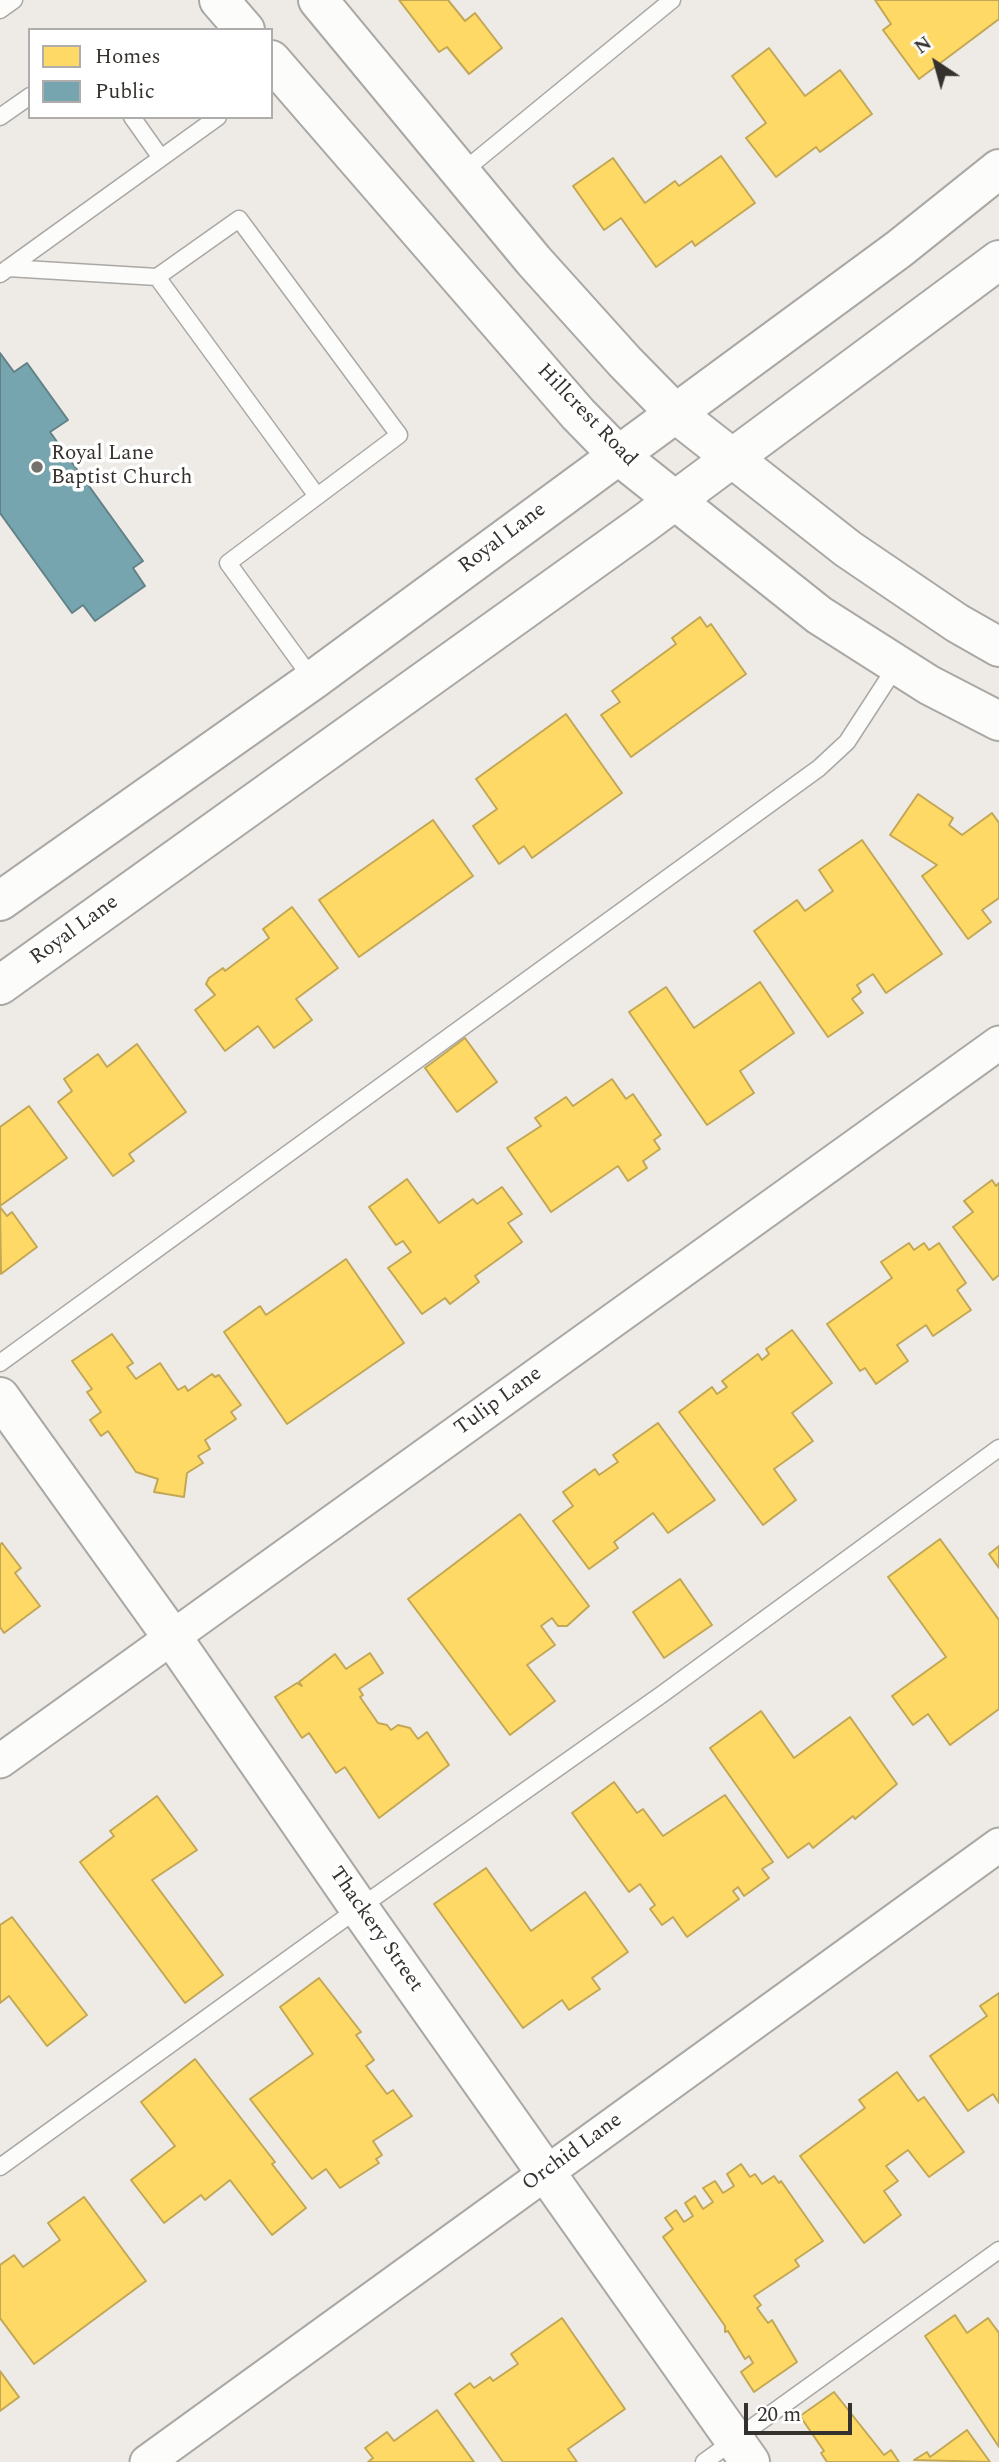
<!DOCTYPE html>
<style>
body{margin:0}
#map{position:relative;width:999px;height:2462px;overflow:hidden;background:#eeebe6;font-family:Spectral,serif}
canvas{display:block}
.legend{position:absolute;left:28px;top:28px;width:245px;height:91px;box-sizing:border-box;background:#fff;border:2px solid #aeadab;margin:0;padding:9px 12px;list-style:none;font-size:21px;color:#34312e}
.legend li{display:flex;align-items:center;gap:14px;height:35px}
.legend b{width:35px;border:2px solid #aeadab}
.north{position:absolute;left:901px;top:28px;width:70px;height:70px;-webkit-text-stroke:5px #fff;paint-order:stroke;rotate:324deg;font-size:19px;font-weight:700;line-height:28px;text-align:center;color:#34312e}
.north::after{content:'';display:block;margin:auto;width:24px;height:32px;background:#34312e;clip-path:polygon(50% 0,100% 100%,50% 72%,0 100%)}
.scale{position:absolute;left:744px;top:2403px;width:108px;height:32px;box-sizing:border-box;border:4px solid #34312e;border-top:0;padding-left:9px;font-size:21px;line-height:24px;white-space:nowrap;color:#34312e;-webkit-text-stroke:5px #fff;paint-order:stroke}
</style>
<div id="map">
<canvas width="999" height="2462"></canvas>
<ul class="legend">
<li><b style="height:19px;background:#ffd966"></b>Homes</li>
<li><b style="height:19px;background:#76a5af"></b>Public</li>
</ul>
<div class="north">N</div>
<div class="scale">20 m</div>
</div>
<script>
const g = document.querySelector('canvas').getContext('2d');
g.lineJoin = 'round';
function paint(path, color) {
  g.fillStyle = color;
  g.fill(path, 'evenodd');
}
function toPath(rows) {
  const path = new Path2D();
  for (const r of rows) {
    path.moveTo(r[0], r[1]);
    for (let i = 2; i < r.length; i += 2) path.lineTo(r[i], r[i + 1]);
  }
  return path;
}
function trace(path, color, width, dash) {
  g.strokeStyle = color;
  g.lineWidth = width;
  g.lineCap = dash ? 'butt' : 'round';
  g.setLineDash(dash || []);
  g.stroke(path);
}
function drawText(font, color, halo, rows, align = 'center') {
  g.font = font + ' Spectral,serif';
  g.lineWidth = 7;
  g.setLineDash([]);
  g.textBaseline = 'middle';
  g.strokeStyle = halo;
  g.fillStyle = color;
  for (const [text, x, y, turn = 0] of rows) {
    g.save();
    g.translate(x, y);
    g.rotate((+turn || 0) * Math.PI / 180);
    g.textAlign = isNaN(turn) ? turn : align;
    if (halo) g.strokeText(text, 0, 0);
    g.fillText(text, 0, 0);
    g.restore();
  }
}
const homes = toPath([
 [399,0,448,0,465,21,475,13,502,48,469,74,447,47,439,52,399,0],
 [875,0,999,0,999,19,919,79,883,30,891,24,875,0],
 [769,48,805,96,840,70,872,114,820,152,816,147,776,177,746,138,766,123,732,76,769,48],
 [721,156,755,203,695,246,692,241,656,267,621,218,604,230,573,186,613,158,645,203,675,181,679,186,721,156],
 [700,617,707,627,711,624,746,674,631,757,601,715,620,702,612,691,676,644,672,638,700,617],
 [566,714,622,793,532,858,524,846,499,864,473,826,497,809,476,779,566,714],
 [918,794,953,818,949,825,962,835,992,813,999,823,999,898,982,910,991,922,968,939,922,876,937,865,890,835,918,794],
 [433,820,473,876,359,957,319,900,433,820],
 [862,840,942,954,886,993,873,974,857,985,861,992,852,999,863,1013,828,1037,754,931,797,900,805,911,833,891,819,870,862,840],
 [292,907,338,968,296,999,312,1020,274,1048,258,1026,225,1051,195,1010,215,995,206,984,209,978,223,968,225,971,269,938,263,929,292,907],
 [760,982,794,1033,740,1071,754,1093,707,1125,629,1012,666,987,694,1028,760,982],
 [465,1038,497,1082,457,1112,425,1068,465,1038],
 [137,1044,186,1112,129,1154,134,1161,113,1176,58,1102,72,1091,64,1079,98,1054,107,1067,137,1044],
 [612,1079,626,1099,633,1094,661,1135,654,1140,660,1149,643,1161,647,1168,628,1181,618,1166,551,1212,507,1148,541,1126,535,1118,566,1097,573,1106,612,1079],
 [29,1106,67,1158,0,1206,0,1127,29,1106],
 [407,1179,439,1223,473,1199,477,1204,502,1187,522,1214,508,1223,522,1242,475,1276,479,1282,450,1304,445,1298,422,1314,388,1268,411,1252,403,1241,396,1245,369,1207,407,1179],
 [992,1180,996,1186,999,1183,999,1275,993,1280,953,1227,973,1212,964,1201,992,1180],
 [0,1207,7,1216,12,1212,37,1247,1,1274,0,1207],
 [909,1243,914,1250,924,1243,929,1250,939,1243,966,1283,957,1290,971,1310,933,1336,926,1325,897,1345,908,1361,876,1384,865,1368,860,1371,827,1324,892,1278,881,1262,909,1243],
 [346,1259,404,1343,287,1424,224,1332,260,1306,266,1315,346,1259],
 [792,1330,832,1383,792,1413,813,1441,774,1469,796,1500,763,1525,679,1412,712,1387,717,1394,727,1387,722,1381,758,1354,762,1360,769,1354,766,1349,792,1330],
 [112,1334,133,1363,127,1367,136,1379,160,1363,178,1390,185,1386,188,1391,212,1374,215,1377,219,1375,241,1405,231,1412,236,1419,205,1440,210,1449,198,1456,203,1463,187,1473,184,1497,154,1492,158,1479,136,1472,108,1431,101,1436,90,1420,101,1412,87,1392,92,1389,72,1361,112,1334],
 [658,1423,715,1500,668,1533,653,1513,614,1542,618,1548,589,1569,553,1521,573,1506,563,1492,595,1469,599,1475,618,1462,613,1455,658,1423],
 [520,1514,589,1606,567,1626,558,1626,552,1618,541,1626,555,1645,527,1665,555,1701,510,1735,408,1599,520,1514],
 [940,1539,999,1620,999,1709,950,1745,928,1714,913,1725,892,1696,946,1657,888,1577,940,1539],
 [2,1543,21,1568,15,1573,40,1606,4,1633,0,1627,0,1545,2,1543],
 [999,1546,999,1568,989,1554,999,1546],
 [680,1579,712,1625,664,1658,633,1612,680,1579],
 [370,1653,383,1673,359,1689,363,1695,360,1697,378,1723,387,1725,391,1730,398,1725,410,1728,418,1739,427,1732,449,1765,379,1818,345,1767,336,1773,309,1733,302,1738,275,1697,297,1683,302,1686,299,1682,335,1654,346,1669,370,1653],
 [761,1711,794,1758,850,1717,897,1784,855,1819,853,1816,813,1848,809,1843,788,1858,710,1748,761,1711],
 [614,1782,637,1813,643,1809,663,1836,725,1795,773,1862,762,1869,769,1878,744,1896,738,1887,733,1891,739,1899,687,1937,673,1917,662,1925,650,1909,655,1905,640,1884,629,1892,572,1813,614,1782],
 [157,1796,197,1850,152,1880,223,1975,185,2003,80,1862,114,1836,110,1831,157,1796],
 [486,1868,531,1931,585,1892,628,1952,592,1978,600,1989,569,2010,562,2000,523,2028,434,1904,486,1868],
 [12,1917,87,2015,47,2046,9,1996,0,2003,0,1925,12,1917],
 [319,1978,361,2032,356,2035,374,2060,366,2066,387,2094,393,2090,412,2116,373,2141,382,2155,376,2159,379,2163,340,2188,326,2169,312,2179,250,2099,313,2054,280,2007,319,1978],
 [999,1993,999,2103,993,2094,968,2111,930,2056,987,2016,980,2006,999,1993],
 [195,2059,275,2162,272,2164,306,2208,272,2235,230,2180,205,2200,201,2195,164,2223,131,2180,175,2146,141,2102,195,2059],
 [897,2072,918,2101,924,2097,964,2152,929,2177,908,2150,886,2166,898,2181,884,2191,901,2215,864,2243,800,2156,865,2108,859,2100,897,2072],
 [741,2164,750,2177,755,2174,762,2184,774,2176,779,2183,781,2181,823,2241,795,2260,799,2266,754,2296,761,2305,757,2308,768,2323,772,2320,797,2362,754,2392,741,2372,753,2363,749,2356,745,2359,728,2331,725,2332,725,2326,663,2237,673,2229,665,2218,676,2210,684,2222,693,2216,685,2203,695,2196,703,2209,713,2202,703,2188,715,2181,723,2193,734,2186,727,2174,741,2164],
 [84,2197,146,2281,34,2364,0,2318,0,2265,14,2255,23,2267,60,2240,48,2223,84,2197],
 [955,2315,967,2333,988,2318,999,2333,999,2447,925,2336,955,2315],
 [562,2318,625,2409,568,2449,577,2462,503,2462,455,2394,470,2383,474,2388,490,2377,493,2381,518,2364,511,2354,562,2318],
 [0,2371,19,2397,0,2411,0,2371],
 [834,2392,884,2455,891,2450,899,2462,827,2462,821,2453,824,2451,800,2416,834,2392],
 [437,2410,474,2462,368,2462,373,2458,365,2448,387,2432,394,2441,437,2410],
 [967,2430,990,2462,914,2460,927,2452,930,2457,967,2430]
]);
const public = toPath([
 [0,353,14,372,27,363,68,420,50,432,143,561,133,568,145,586,95,621,83,605,72,613,0,513,0,353]
]);
const lane = toPath([
 [0,10,14,0],
 [0,117,30,96],
 [132,117,161,158],
 [461,173,672,0],
 [8,268,157,277],
 [0,274,218,117],
 [313,680,228,563,399,435,239,219,157,277,317,496],
 [0,1363,819,768,847,742,897,665],
 [0,2167,359,1908,661,1695,999,1448],
 [704,2462,999,2250]
]);
const street = toPath([
 [0,1761,999,1043],
 [147,2462,999,1845]
]);
const secondary = toPath([
 [219,0,245,30],
 [318,0,534,261,625,362,675,413,848,549,957,623,999,647],
 [271,60,578,414,618,455,819,615,929,685,999,721],
 [0,901,313,680,899,249,999,169],
 [0,985,642,525,999,260],
 [0,1397,172,1637,359,1908,750,2462]
]);
const markers = [
 [37,467,7,"#75726e"]
];
const streetNames = [
 ["Hillcrest Road",586,416,46],
 ["Royal Lane",503,539,-37],
 ["Royal Lane",75,931,-36],
 ["Tulip Lane",499,1402,-36],
 ["Thackery Street",375,1930,55],
 ["Orchid Lane",573,2153,-36]
];
const poiNames = [
 ["Royal Lane",51,455],
 ["Baptist Church",51,479]
];
paint(homes, '#ffd966');
trace(homes, '#c2a755', 2);
paint(public, '#76a5af');
trace(public, '#628288', 2);
trace(lane, '#aaa8a5', 19);
trace(street, '#aaa8a5', 37);
trace(secondary, '#aaa8a5', 42);
trace(lane, '#fcfcfb', 16);
trace(street, '#fcfcfb', 33);
trace(secondary, '#fcfcfb', 38);
for (const [x, y, r, color] of markers) {
  const dot = new Path2D();
  dot.arc(x, y, r, 0, 2 * Math.PI);
  g.fillStyle = color;
  g.fill(dot);
  trace(dot, '#fff', 2.5);
}
drawText('21px', '#34312e', '#fff', streetNames);
drawText('21px', '#34312e', '#fff', poiNames, 'left');
</script>
